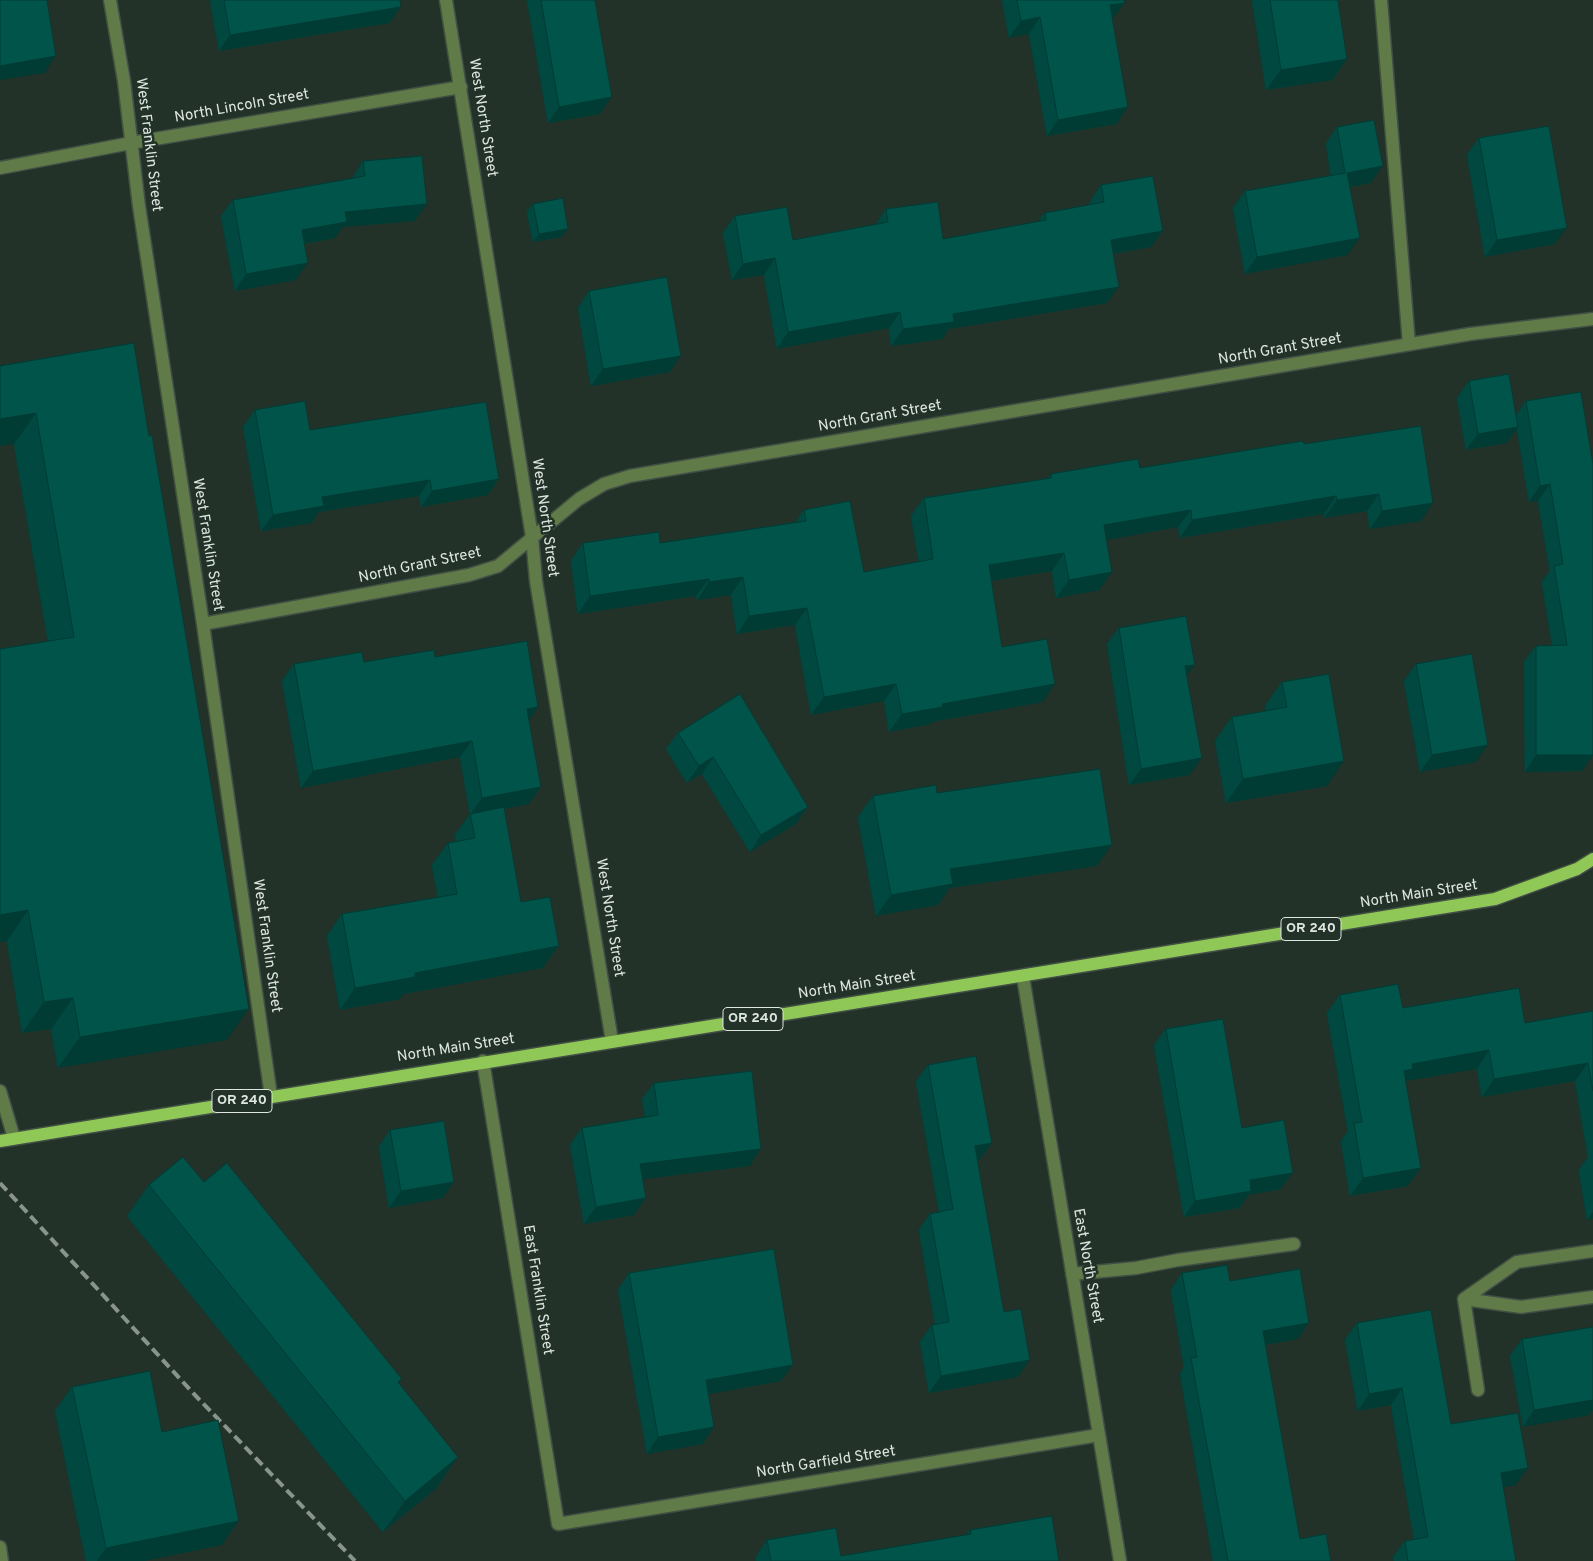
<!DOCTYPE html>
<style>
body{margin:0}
canvas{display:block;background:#233228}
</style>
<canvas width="1593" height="1561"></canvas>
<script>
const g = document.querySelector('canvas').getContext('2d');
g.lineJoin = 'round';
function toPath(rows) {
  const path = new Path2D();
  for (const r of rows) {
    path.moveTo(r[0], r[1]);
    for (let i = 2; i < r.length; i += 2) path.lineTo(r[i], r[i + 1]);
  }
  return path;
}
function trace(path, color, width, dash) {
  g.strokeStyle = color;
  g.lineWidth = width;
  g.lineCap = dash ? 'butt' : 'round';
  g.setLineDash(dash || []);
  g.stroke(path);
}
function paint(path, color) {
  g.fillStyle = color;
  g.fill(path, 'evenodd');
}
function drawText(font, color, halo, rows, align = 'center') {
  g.font = font + ' Overpass,sans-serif';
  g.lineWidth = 5;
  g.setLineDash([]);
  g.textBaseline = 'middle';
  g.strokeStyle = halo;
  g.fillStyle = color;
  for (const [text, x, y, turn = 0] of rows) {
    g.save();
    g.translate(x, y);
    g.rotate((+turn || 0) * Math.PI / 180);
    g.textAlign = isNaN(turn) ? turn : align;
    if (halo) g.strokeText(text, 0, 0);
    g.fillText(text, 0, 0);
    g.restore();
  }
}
const minor = toPath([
 [110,0,124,81,139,206,203,624,271,1096],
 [446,0,532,537,536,581,612,1041],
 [1381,0,1409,344],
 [0,168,131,143,461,87],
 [203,624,469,575,498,566,579,499,604,484,630,476,1470,334,1593,319],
 [1023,977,1120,1561],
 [483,1061,558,1524,1099,1435],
 [0,1091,14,1138],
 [1593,1251,1517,1262,1464,1299,1521,1307,1593,1297],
 [1072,1274,1136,1268,1178,1260,1294,1244],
 [1464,1299,1478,1390],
 [0,1547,2,1561]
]);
const major = toPath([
 [0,1141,1495,899,1577,869,1593,859]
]);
const rail = toPath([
 [0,1183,194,1394,355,1561]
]);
const wall = toPath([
 [210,0,400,0,401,7,390,23,219,51],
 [527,0,595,0,600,114,548,123],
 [1002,0,1124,0,1113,19,1117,124,1047,136,1029,34,1009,38],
 [1252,0,1338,0,1347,59,1333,80,1266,90],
 [1337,127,1371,183,1350,187,1348,255,1245,274,1233,208,1245,191,1331,176,1326,144],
 [1479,138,1555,244,1485,257,1467,155],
 [363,161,415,221,343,227,335,238,305,244,296,280,235,291,221,216,233,200,352,179],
 [1101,185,1163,231,1151,247,1113,254,1119,287,1107,303,949,329,943,339,891,346,889,328,777,349,764,275,732,280,723,233,735,216,793,240,876,225,886,209,943,239,1038,222,1045,213,1090,205,1090,202],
 [533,204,562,237,533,242,527,212],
 [589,291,681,356,670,372,591,386,578,308],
 [134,343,227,1040,58,1068,51,1029,22,1033,7,941,0,942,0,649,48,641,14,444,0,366],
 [1469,381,1516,416,1526,401,1593,623,1593,756,1582,771,1525,772,1524,662,1536,646,1552,645,1542,582,1550,571,1538,501,1529,502,1517,429,1507,443,1466,450,1457,398],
 [255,410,310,430,499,479,488,495,421,507,419,496,319,512,312,523,261,531,243,427],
 [1304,444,1433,503,1421,521,1370,529,1367,511,1324,518,1324,514,1180,538,1178,527,1106,540,1100,590,1056,598,1052,571,992,581,1002,647,1043,702,932,722,931,724,889,732,884,701,811,715,795,625,737,634,731,595,697,600,696,596,578,614,571,561,583,543,660,543,796,522,804,510,864,572,919,562,911,516,924,498,1047,479,1051,474,1140,468],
 [1119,628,1195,665,1187,675,1190,775,1129,785,1107,644],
 [435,657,538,707,529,720,541,787,529,804,504,809,521,902,559,946,543,968,404,994,400,999,340,1010,327,936,342,914,438,897,432,865,448,843,456,842,455,835,470,814,460,757,301,788,282,681,294,664,364,662],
 [1416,664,1476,762,1420,772,1404,681],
 [1282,682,1344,761,1327,786,1226,803,1215,741,1232,717,1266,711,1265,706],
 [678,733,808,807,796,824,750,852,702,774,687,783,666,749],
 [937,793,1097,866,950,888,938,905,876,916,858,817,873,796],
 [1340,995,1403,1008,1525,1023,1593,1011,1593,1219,1587,1220,1579,1170,1588,1157,1575,1081,1482,1097,1477,1069,1406,1081,1408,1186,1350,1196,1341,1141,1348,1131,1327,1013],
 [1166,1029,1242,1128,1281,1189,1249,1195,1240,1208,1184,1217,1154,1045],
 [928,1065,980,1160,977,1160,1004,1312,1018,1377,929,1393,920,1342,932,1325,935,1324,919,1230,930,1214,939,1212,916,1081],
 [654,1083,750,1166,643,1179,646,1198,634,1215,584,1224,570,1145,582,1128,645,1117,642,1099],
 [390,1130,454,1182,443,1198,389,1208,379,1147],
 [204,1182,458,1457,436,1489,383,1532,127,1216,149,1185],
 [629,1273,793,1365,781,1381,708,1394,714,1427,703,1444,647,1454,618,1290],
 [1182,1273,1230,1281,1298,1339,1266,1345,1300,1539,1331,1561,1213,1561,1180,1374,1184,1367,1171,1290],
 [1357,1323,1451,1424,1516,1485,1503,1487,1516,1561,1394,1561,1393,1557,1405,1541,1414,1539,1391,1405,1358,1411,1345,1340],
 [1522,1339,1590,1415,1523,1427,1510,1356],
 [72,1387,162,1432,222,1545,144,1561,86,1561,55,1411],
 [970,1530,1059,1561,756,1561,756,1557,767,1540,841,1556,967,1535]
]);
const shadedWall = toPath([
 [1125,3,1113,19,1110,5],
 [401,7,390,23,219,51,230,35],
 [1040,17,1029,34,1009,38,1021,21],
 [56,56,45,73,0,80,0,66],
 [1347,59,1333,80,1266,90,1281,70],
 [612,97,600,114,548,123,559,107],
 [1128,107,1117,124,1047,136,1058,120],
 [1383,166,1371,183,1336,189,1347,173],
 [427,204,415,221,343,227,335,238,290,246,302,230,345,212],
 [1567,228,1555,244,1485,257,1497,240],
 [568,229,562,237,533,242,539,234],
 [1163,231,1151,247,1099,256,1111,240],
 [1360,238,1348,255,1245,274,1257,257],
 [775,258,764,275,732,280,743,264],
 [308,263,296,280,235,291,246,274],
 [1119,287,1107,303,949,329,943,339,891,346,903,329,953,314],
 [900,312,889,328,777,349,788,332],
 [681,356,670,372,591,386,603,369],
 [36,413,14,444,0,446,0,419],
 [1518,427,1507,443,1466,450,1478,434],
 [499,479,488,495,421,507,432,491],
 [430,480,419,496,319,512,312,523,261,531,273,515,322,497],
 [1550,484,1538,501,1529,502,1540,486],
 [1379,494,1367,511,1324,518,1337,500],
 [1336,496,1324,514,1180,538,1192,520],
 [1433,503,1421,521,1370,529,1382,511],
 [1191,510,1178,527,1091,543,1104,525],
 [1064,553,1052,571,977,583,989,565],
 [1112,572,1100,590,1056,598,1069,580],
 [743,577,731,595,697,600,709,582],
 [709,579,696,596,578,614,590,596],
 [807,608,795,625,737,634,749,616],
 [1195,665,1183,681,1185,666],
 [896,684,884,701,811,715,824,697],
 [1055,684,1043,702,932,722,931,724,889,732,902,714,942,704],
 [538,707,527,724,527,709],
 [472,741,460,757,301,788,313,771],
 [1488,745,1476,762,1420,772,1432,755],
 [1536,755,1593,755,1593,756,1582,771,1525,772],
 [713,757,702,774,687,783,699,766],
 [1202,758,1190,775,1129,785,1141,769],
 [1344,761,1327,786,1226,803,1243,779],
 [541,787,529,804,470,815,482,798],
 [808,807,796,824,750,852,761,835],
 [1112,845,1097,866,950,888,938,905,876,916,891,895,950,869],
 [28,910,7,941,0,942,0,915],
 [559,946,543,968,404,994,400,999,340,1010,355,988,415,973],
 [73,998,51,1029,22,1033,44,1002],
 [249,1009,227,1040,58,1068,80,1037],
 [1489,1050,1477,1069,1405,1081,1404,1071,1412,1064],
 [1588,1063,1575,1081,1482,1097,1494,1079],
 [992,1143,980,1160,963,1163,975,1146],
 [761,1149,750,1166,628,1181,640,1164],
 [1421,1168,1408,1186,1350,1196,1363,1178],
 [1293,1173,1281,1189,1249,1195,1240,1208,1184,1217,1195,1201,1250,1180],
 [454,1182,443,1198,389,1208,401,1191],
 [646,1198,634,1215,584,1224,596,1207],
 [1593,1212,1593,1219,1587,1220],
 [1309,1323,1298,1339,1251,1347,1263,1331],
 [1030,1360,1018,1377,929,1393,941,1376],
 [793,1365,781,1381,694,1397,706,1380],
 [1402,1388,1391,1405,1358,1411,1369,1394],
 [1593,1399,1593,1410,1590,1415,1523,1427,1534,1410],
 [714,1427,703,1444,647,1454,658,1437],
 [458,1457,436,1489,383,1532,405,1501],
 [1528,1468,1516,1485,1489,1490,1501,1473],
 [239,1521,222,1545,144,1561,97,1561,106,1548]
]);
const building = toPath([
 [0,0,47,0,56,56,0,66,0,0],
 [224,0,400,0,401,7,230,35,224,0],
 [541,0,595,0,612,97,559,107,541,0],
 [1017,0,1124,0,1125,3,1110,5,1128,107,1058,120,1040,17,1021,21,1017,0],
 [1270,0,1338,0,1347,59,1281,70,1270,0],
 [1374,120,1383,166,1347,173,1360,238,1257,257,1245,191,1345,173,1337,127,1374,120],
 [1549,126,1567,228,1497,240,1479,138,1549,126],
 [422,156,427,204,345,212,347,222,302,230,308,263,246,274,233,200,365,176,363,161,422,156],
 [1153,176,1163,231,1111,240,1119,287,953,314,954,322,903,329,900,312,788,332,775,258,743,264,735,216,787,207,793,240,888,222,886,209,938,202,943,239,1046,220,1045,213,1104,202,1101,185,1153,176],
 [563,198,568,229,539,234,533,204,563,198],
 [667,277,681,356,603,369,589,291,667,277],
 [134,343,149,436,152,435,249,1009,80,1037,73,998,44,1002,28,910,0,915,0,649,74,637,36,413,0,419,0,366,134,343],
 [1509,374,1518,427,1478,434,1469,381,1509,374],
 [1581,392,1593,464,1593,755,1536,755,1536,646,1567,645,1554,566,1563,564,1550,484,1540,486,1526,401,1581,392],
 [305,401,310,430,486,402,499,479,432,491,430,480,322,497,324,506,273,515,255,410,305,401],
 [1421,426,1433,503,1382,511,1379,494,1337,500,1336,496,1192,520,1191,510,1104,525,1112,572,1069,580,1064,553,989,565,1002,647,1047,639,1055,684,942,704,943,707,902,714,896,684,824,697,807,608,749,616,743,577,709,582,709,579,590,596,583,543,659,532,660,543,806,521,804,510,850,501,864,572,933,559,924,498,1051,478,1051,474,1138,459,1140,468,1303,441,1304,444,1421,426],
 [1186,616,1195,665,1185,666,1202,758,1141,769,1119,628,1186,616],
 [527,641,538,707,527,709,541,787,482,798,472,741,313,771,294,664,362,652,364,662,434,650,435,657,527,641],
 [1472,654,1488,745,1432,755,1416,664,1472,654],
 [1329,674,1344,761,1243,779,1232,717,1287,707,1282,682,1329,674],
 [740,694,808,807,761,835,713,757,699,766,678,733,740,694],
 [1100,769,1112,845,950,869,953,884,891,895,873,796,936,785,937,793,1100,769],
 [504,807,521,902,550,897,559,946,415,973,415,977,355,988,342,914,457,894,448,843,475,838,470,814,504,807],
 [1398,984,1403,1008,1519,988,1525,1023,1593,1011,1593,1091,1588,1063,1494,1079,1489,1050,1412,1064,1413,1069,1404,1071,1421,1168,1363,1178,1354,1123,1362,1122,1340,995,1398,984],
 [1223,1019,1242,1128,1284,1120,1293,1173,1250,1180,1251,1191,1195,1201,1166,1029,1223,1019],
 [976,1056,992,1143,975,1146,1004,1312,1021,1309,1030,1360,941,1376,932,1325,949,1322,930,1214,953,1209,928,1065,976,1056],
 [752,1071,761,1149,640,1164,646,1198,596,1207,582,1128,658,1115,654,1083,752,1071],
 [444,1121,454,1182,401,1191,390,1130,444,1121],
 [183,1157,204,1182,227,1163,402,1379,398,1382,458,1457,405,1501,149,1185,183,1157],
 [774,1249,793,1365,706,1380,714,1427,658,1437,629,1273,774,1249],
 [1227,1265,1230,1281,1300,1269,1309,1323,1263,1331,1300,1539,1326,1534,1331,1561,1228,1561,1191,1358,1197,1357,1182,1273,1227,1265],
 [1431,1310,1451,1424,1518,1413,1528,1468,1501,1473,1516,1561,1408,1561,1405,1541,1428,1537,1402,1388,1369,1394,1357,1323,1431,1310],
 [1593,1327,1593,1400,1534,1410,1522,1339,1593,1327],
 [150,1371,162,1432,218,1420,239,1521,106,1548,72,1387,150,1371],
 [1052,1516,1059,1561,771,1561,767,1540,836,1528,841,1556,971,1534,970,1530,1052,1516]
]);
const shields = [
 [1311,929,60],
 [753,1019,60],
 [242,1101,60]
];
const shieldNames = [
 ["OR 240",1311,929],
 ["OR 240",753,1019],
 ["OR 240",242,1101]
];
const streetNames = [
 ["North Lincoln Street",242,107,-10],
 ["West North Street",482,118,81],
 ["West Franklin Street",148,145,83],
 ["North Grant Street",1280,350,-10],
 ["North Grant Street",880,417,-10],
 ["West North Street",544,518,82],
 ["West Franklin Street",207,545,81],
 ["North Grant Street",420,566,-12],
 ["North Main Street",1419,895,-9],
 ["West North Street",609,918,81],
 ["West Franklin Street",266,946,82],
 ["North Main Street",857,986,-9],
 ["North Main Street",456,1049,-9],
 ["East North Street",1087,1266,80],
 ["East Franklin Street",537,1290,81],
 ["North Garfield Street",826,1463,-9]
];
trace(minor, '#414f45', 15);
trace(major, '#414f45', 15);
trace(minor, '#607b47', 12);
trace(major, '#90c857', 12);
trace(rail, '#88948c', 4, [10, 5]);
paint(wall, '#004840');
paint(shadedWall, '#003b34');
paint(building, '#00544a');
trace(building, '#003b34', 1);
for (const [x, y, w] of shields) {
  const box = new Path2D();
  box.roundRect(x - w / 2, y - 11.5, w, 23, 4);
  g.fillStyle = '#233228';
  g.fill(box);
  trace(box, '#dde6e0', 1);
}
drawText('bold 14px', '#dde6e0', null, shieldNames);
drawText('15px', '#dde6e0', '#233228', streetNames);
</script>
